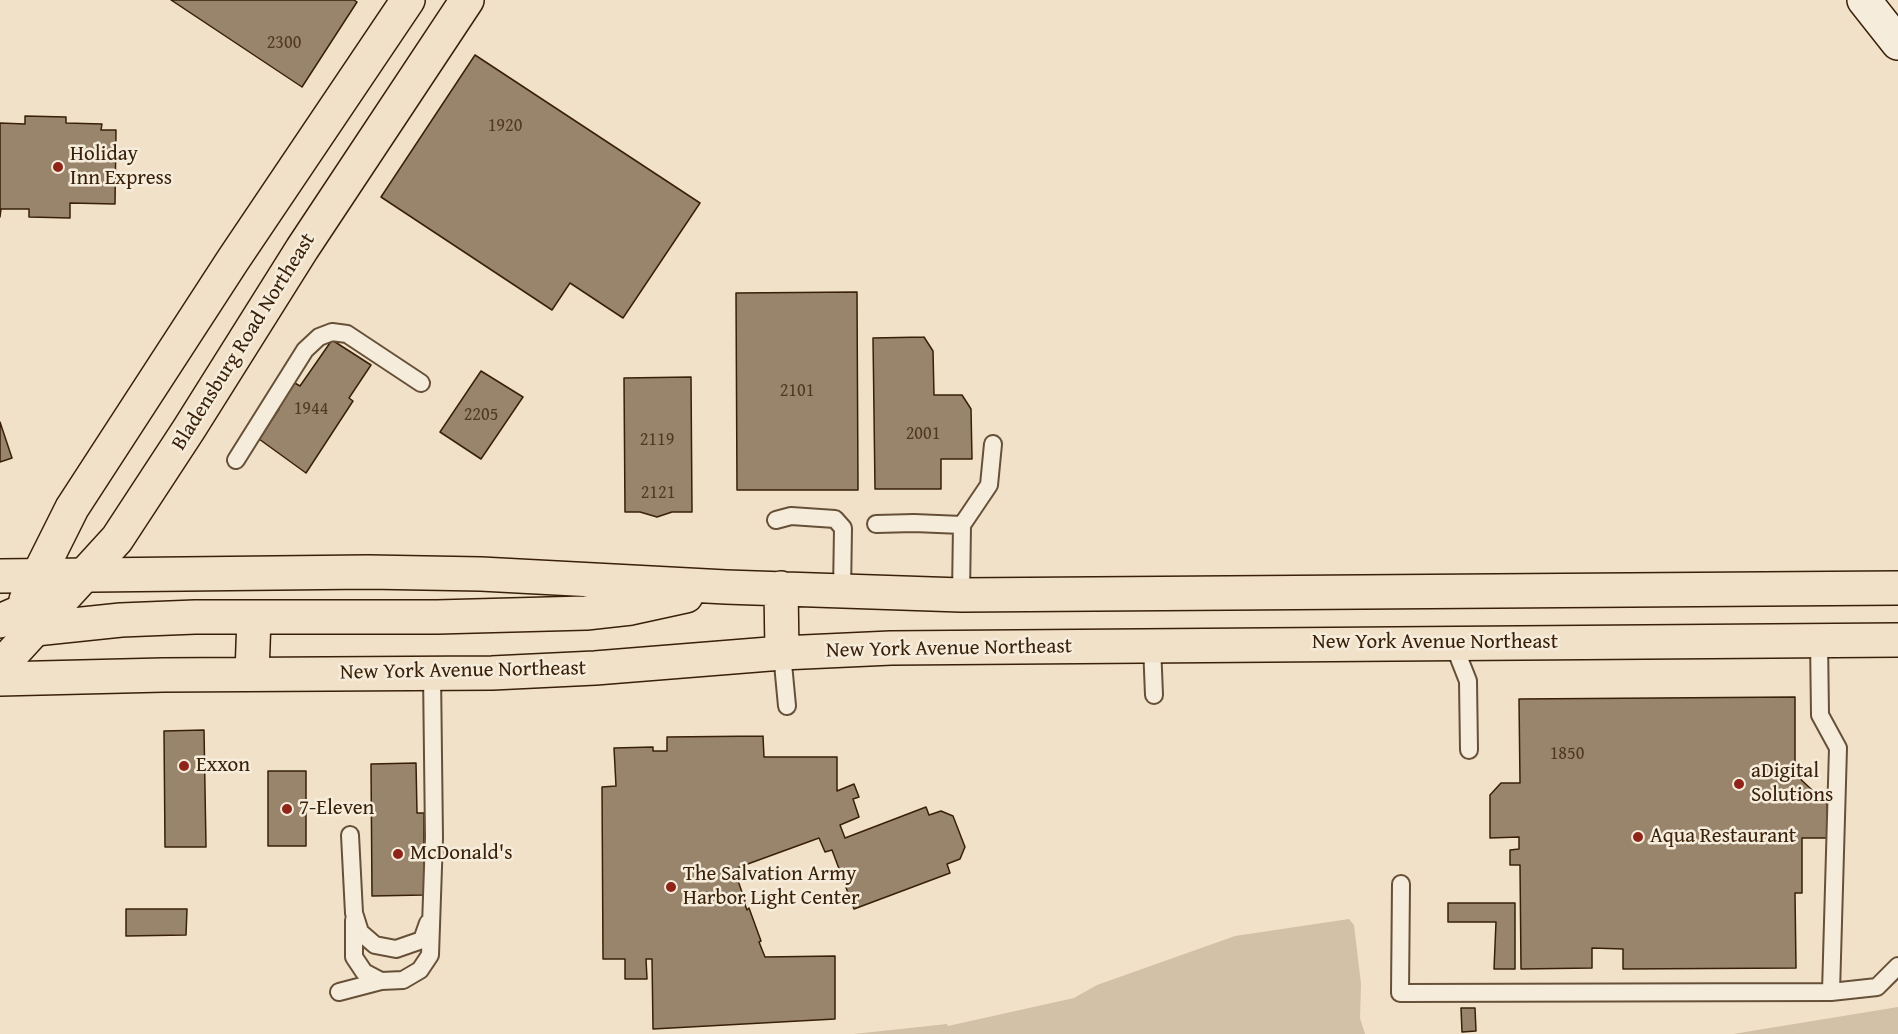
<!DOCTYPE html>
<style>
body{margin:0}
canvas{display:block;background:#f1e1c8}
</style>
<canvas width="1898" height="1034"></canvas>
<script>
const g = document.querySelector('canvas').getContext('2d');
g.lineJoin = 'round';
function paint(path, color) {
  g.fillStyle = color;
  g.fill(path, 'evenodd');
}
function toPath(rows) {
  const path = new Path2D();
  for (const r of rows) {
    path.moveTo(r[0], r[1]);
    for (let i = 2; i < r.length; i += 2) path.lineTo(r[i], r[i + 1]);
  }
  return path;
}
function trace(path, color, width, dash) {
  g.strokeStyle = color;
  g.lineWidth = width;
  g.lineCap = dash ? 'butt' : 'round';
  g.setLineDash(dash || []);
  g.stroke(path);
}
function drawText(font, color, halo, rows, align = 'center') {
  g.font = font + ' "Gentium Book Plus",serif';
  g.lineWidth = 5;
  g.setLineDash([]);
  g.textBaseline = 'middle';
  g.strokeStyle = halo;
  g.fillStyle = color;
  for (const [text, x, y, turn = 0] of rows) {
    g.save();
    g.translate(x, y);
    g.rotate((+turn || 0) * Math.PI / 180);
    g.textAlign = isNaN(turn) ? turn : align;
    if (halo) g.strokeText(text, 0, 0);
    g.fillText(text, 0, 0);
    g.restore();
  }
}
const green = toPath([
 [1349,919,1354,925,1361,984,1360,1018,1365,1034,854,1034,947,1024,948,1026,1074,998,1097,985,1235,936],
 [1898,1007,1898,1034,1733,1034]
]);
const building = toPath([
 [171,0,354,0,357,2,302,87,171,0],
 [475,55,700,203,623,318,570,283,552,310,381,197,475,55],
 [25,116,66,117,66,123,102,124,101,130,116,130,115,204,70,203,70,218,29,217,29,209,1,209,0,217,0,123,25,124,25,116],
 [857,292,858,490,737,490,736,293,857,292],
 [924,337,933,351,934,395,962,395,971,409,972,459,941,459,941,489,875,489,873,338,924,337],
 [332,340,371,365,349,398,353,401,306,473,259,439,279,409,276,407,293,382,300,386,332,340],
 [481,371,523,397,481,459,440,432,481,371],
 [691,377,692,512,672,512,657,517,640,512,625,512,624,378,691,377],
 [0,422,12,458,0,462,0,422],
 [1795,697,1795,774,1827,804,1828,838,1802,838,1802,893,1795,893,1796,968,1623,969,1623,949,1592,948,1592,968,1521,969,1520,865,1510,865,1510,850,1519,849,1519,837,1490,838,1490,795,1501,783,1520,783,1519,699,1795,697],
 [204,730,206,847,165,847,164,731,204,730],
 [763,736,764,757,837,757,837,791,854,784,859,797,853,799,859,817,840,825,845,838,926,807,929,815,941,811,953,816,965,847,960,859,947,864,950,873,854,909,832,850,825,852,819,838,734,869,745,901,744,902,747,910,749,908,761,941,759,942,765,957,835,956,835,1019,653,1029,652,959,646,959,647,979,625,979,625,959,603,959,602,787,616,786,614,748,653,747,653,751,667,751,667,737,763,736],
 [416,763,417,813,424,813,424,895,372,896,371,764,416,763],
 [268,771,306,771,306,846,268,846,268,771],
 [1448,903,1515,903,1515,969,1494,969,1496,922,1448,922,1448,903],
 [126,909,187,909,186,935,126,936,126,909],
 [1461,1008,1475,1008,1476,1031,1462,1032,1461,1008]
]);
const service = toPath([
 [236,460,305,350,319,337,332,332,347,334,421,383],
 [776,520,791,516,835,519,843,528,842,592],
 [876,524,914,523,962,525],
 [961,595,962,525,989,485,993,444],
 [1819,640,1820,715,1838,748,1831,992,1877,987,1898,966],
 [1453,643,1468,681,1469,750],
 [1152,645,1154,695],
 [782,653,787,706],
 [350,835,354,913,360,932,375,945,396,949,422,940,428,923],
 [1401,884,1400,993,1831,992],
 [354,920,354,957,364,972,381,981],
 [339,992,381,981,403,980,420,970,430,955,434,838,432,673]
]);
const secondary = toPath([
 [1864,0,1898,43]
]);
const primary = toPath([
 [26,600,72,508,233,260,408,0],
 [0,667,117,539,189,429,302,249,467,0]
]);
const trunk = toPath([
 [0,576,368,572,481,574,726,587,961,595,1898,588],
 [781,588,782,653],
 [35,629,121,620,195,617,437,617,586,613,631,608,686,596],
 [252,674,254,617],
 [0,679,163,675,492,673,595,668,782,653,891,648,1898,640]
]);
const motorway = toPath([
 [0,621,48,600,67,589,85,574]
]);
const markers = [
 [58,167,6,"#8f2418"],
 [184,766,6,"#8f2418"],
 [1739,784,6,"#8f2418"],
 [287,809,6,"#8f2418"],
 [1638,837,6,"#8f2418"],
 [398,854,6,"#8f2418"],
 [671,887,6,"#8f2418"]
];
const numberNames = [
 ["2300",284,43],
 ["1920",505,126],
 ["2101",797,391],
 ["1944",311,409],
 ["2205",481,415],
 ["2001",923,434],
 ["2119",657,440],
 ["2121",658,493],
 ["1850",1567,754]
];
const poiNames = [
 ["Holiday",70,155],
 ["Inn Express",70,179],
 ["Exxon",196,766],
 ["aDigital",1751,772],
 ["Solutions",1751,796],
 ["7-Eleven",299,809],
 ["Aqua Restaurant",1650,837],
 ["McDonald's",410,854],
 ["The Salvation Army",683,875],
 ["Harbor Light Center",683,899]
];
const streetNames = [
 ["Bladensburg Road Northeast",244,342,-58],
 ["New York Avenue Northeast",1435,643],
 ["New York Avenue Northeast",949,649,-1],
 ["New York Avenue Northeast",463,671,-1]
];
paint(green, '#d2c0a7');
paint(building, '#99846c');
trace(building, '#392008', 1.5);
trace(service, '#675038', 20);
trace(secondary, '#392008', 36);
trace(primary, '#392008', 36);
trace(trunk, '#392008', 36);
trace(motorway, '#392008', 36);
trace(service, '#f6ecdb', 16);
trace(secondary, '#f6ecdb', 33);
trace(primary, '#f1e1c8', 33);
trace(trunk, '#f1e1c8', 33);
trace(motorway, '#f1e1c8', 33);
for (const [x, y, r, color] of markers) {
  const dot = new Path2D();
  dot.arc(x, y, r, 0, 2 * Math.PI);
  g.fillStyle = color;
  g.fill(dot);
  trace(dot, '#f6ecdb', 2);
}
drawText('18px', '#513921', null, numberNames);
drawText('21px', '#392008', '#f6ecdb', poiNames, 'left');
drawText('21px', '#392008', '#f6ecdb', streetNames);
</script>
